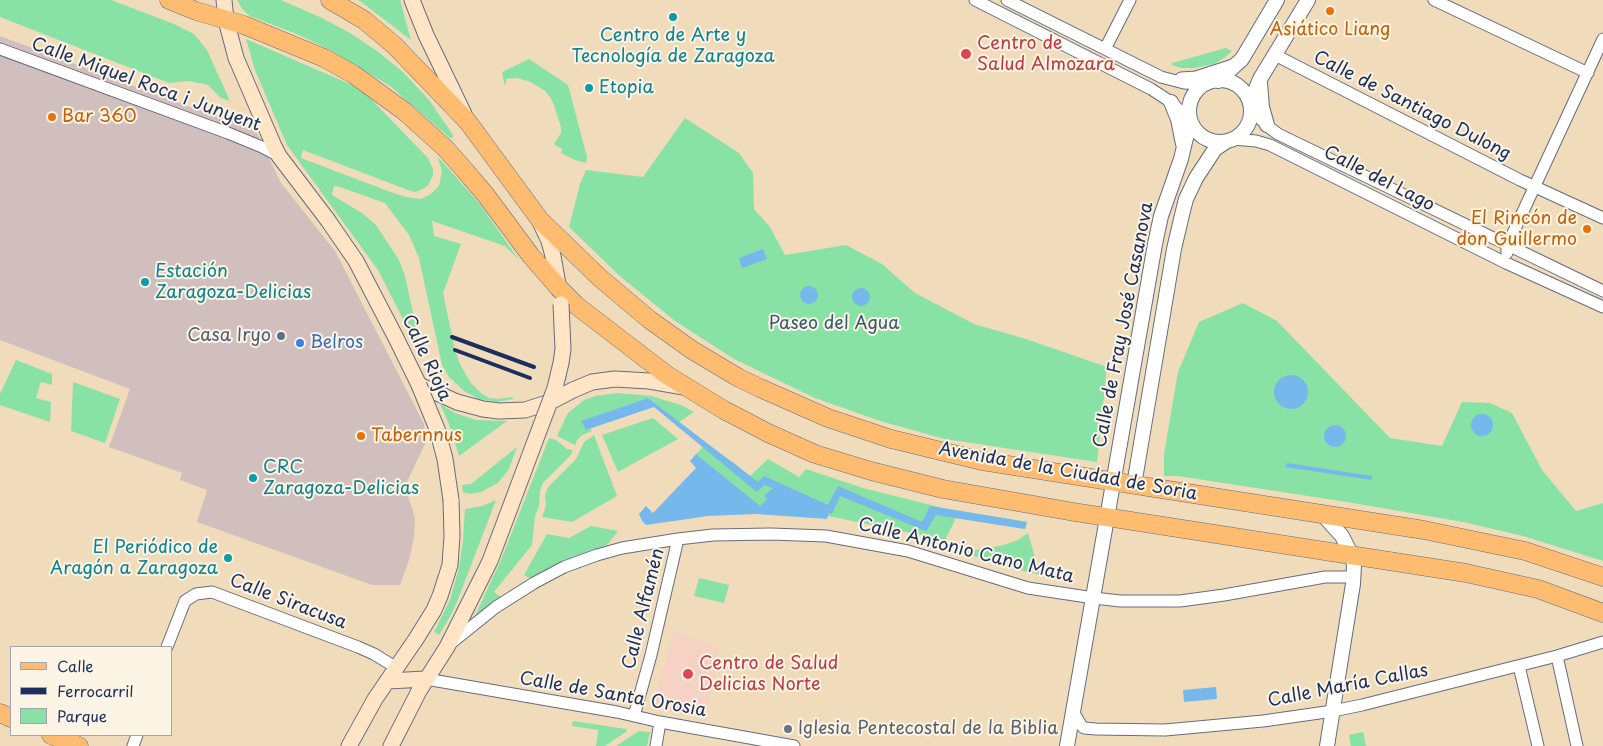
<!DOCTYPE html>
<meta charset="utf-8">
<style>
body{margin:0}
#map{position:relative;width:1603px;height:746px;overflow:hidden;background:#f0dcba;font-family:"Playpen Sans",sans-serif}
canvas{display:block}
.legend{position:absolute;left:10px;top:646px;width:162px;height:90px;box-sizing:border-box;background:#fcf5e5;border:1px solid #a2a6af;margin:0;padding:6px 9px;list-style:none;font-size:15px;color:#1b2f5e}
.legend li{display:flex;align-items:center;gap:10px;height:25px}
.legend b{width:25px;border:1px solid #a2a6af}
</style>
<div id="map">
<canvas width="1603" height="746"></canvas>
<ul class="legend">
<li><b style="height:6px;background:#febc70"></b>Calle</li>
<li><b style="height:6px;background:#1b2f5e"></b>Ferrocarril</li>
<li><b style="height:14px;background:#88e1a5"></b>Parque</li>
</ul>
</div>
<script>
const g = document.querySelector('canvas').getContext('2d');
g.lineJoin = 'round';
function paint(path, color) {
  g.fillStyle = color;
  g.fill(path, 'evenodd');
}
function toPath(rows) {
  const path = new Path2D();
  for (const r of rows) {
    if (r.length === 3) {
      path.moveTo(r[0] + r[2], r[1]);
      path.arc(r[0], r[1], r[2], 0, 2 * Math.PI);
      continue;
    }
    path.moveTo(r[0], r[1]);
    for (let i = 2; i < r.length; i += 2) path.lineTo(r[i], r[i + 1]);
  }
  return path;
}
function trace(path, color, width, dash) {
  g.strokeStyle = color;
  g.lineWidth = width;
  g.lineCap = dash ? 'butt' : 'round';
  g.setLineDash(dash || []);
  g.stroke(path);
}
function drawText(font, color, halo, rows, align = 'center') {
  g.font = font + ' "Playpen Sans",sans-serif';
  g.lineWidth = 4;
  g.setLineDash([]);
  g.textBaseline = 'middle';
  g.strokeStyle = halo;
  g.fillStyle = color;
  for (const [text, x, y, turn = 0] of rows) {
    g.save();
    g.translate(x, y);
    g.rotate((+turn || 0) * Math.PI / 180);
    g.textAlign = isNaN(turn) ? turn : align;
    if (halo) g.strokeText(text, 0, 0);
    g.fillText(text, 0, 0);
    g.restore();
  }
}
const built = toPath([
 [674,631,719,649,706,718,653,709,657,692]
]);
const industrial = toPath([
 [0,36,182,104,255,129,281,183,335,251,424,424,426,442,405,486,415,518,414,538,409,560,400,585,372,585,197,522,207,490,180,480,182,473,109,447,130,389,0,340]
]);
const green = toPath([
 [0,0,111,0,174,24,194,34,207,50,230,101,221,98,208,85,189,81,169,83,0,17],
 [237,0,281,0,322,18,350,33,377,51,403,72,429,100,453,135,453,138,450,138,390,86,330,50,299,35,250,16,243,10],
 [358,0,400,0,411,40,364,4],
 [246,39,352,85,368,96,428,158,433,169,433,175,429,184,425,188,415,192,408,190,303,150,301,158,388,191,406,197,421,199,431,194,439,186,442,171,438,158,439,158,479,203,519,260,506,247,499,244,432,221,434,236,461,244,443,293,455,350,460,364,470,382,481,393,489,398,498,399,512,397,514,399,497,402,479,399,464,391,449,377,442,365,419,258,409,235,385,203,340,187,334,186,332,195,362,213,376,225,399,260,405,276,421,349,415,343,378,270,287,145,255,70],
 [1226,48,1232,51,1224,58,1214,64,1194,68,1181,68,1172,65,1172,63],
 [529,59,568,85,587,157,586,163,575,160,561,153,562,149,554,144,561,133,561,127,554,105,550,97,545,91,531,82,517,78,506,79,506,85,504,83,502,72],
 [685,118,739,153,753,173,754,209,770,227,785,255,846,245,882,264,915,293,974,324,1026,339,1107,367,1097,462,945,439,880,421,815,398,734,359,675,321,621,277,569,227,580,184,586,170,643,177],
 [1243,303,1277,321,1390,438,1442,446,1462,402,1490,403,1512,413,1542,470,1576,511,1603,503,1603,561,1523,536,1463,522,1347,502,1178,476,1164,476,1164,454,1178,372,1199,322],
 [16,360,52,374,52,385,41,382,36,398,51,402,50,422,0,405,0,394],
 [73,382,120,399,105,443,71,431],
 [617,393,651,396,681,405,694,412,679,422,648,398,582,421,586,430,591,429,592,431,582,435,577,440,575,445,557,436,568,413,584,400,596,396],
 [440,404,455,413,476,420,507,421,459,456,449,424],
 [653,418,678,439,618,472,602,435],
 [594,435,617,496,572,522,542,517,546,506,545,496,548,487,576,459,584,442],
 [549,438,556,440,567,449,573,450,570,456,543,483,540,491,539,506,535,516,532,545,494,592,501,597,474,618,501,560],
 [517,447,509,469,498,483,481,492,469,494,463,492,462,485,471,484],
 [703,447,733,462,750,476,768,459,799,477,806,469,863,488,943,508,1027,522,1025,529,956,518,945,540,828,516,829,513,764,496,767,499,760,507,696,454],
 [496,500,457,602,450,617,439,635,434,632,450,600,459,568,463,541,465,509,482,506],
 [591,526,618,531,607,545,564,560,530,578,524,575,547,534,569,538],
 [1028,533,1040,575,1014,569,965,553,962,550,975,550,1004,545,1018,540],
 [699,578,729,585,724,603,694,596],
 [573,721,626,729,627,731,605,746,596,746,598,730,572,726],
 [639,731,650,732,647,746,616,746],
 [1363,732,1366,746,1351,746,1349,735]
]);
const water = toPath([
 [763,249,767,259,742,268,739,258],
 [809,295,9],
 [861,297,9],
 [1291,392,17],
 [648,398,758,482,764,476,828,505,838,486,922,522,930,506,1027,522,1025,529,936,515,926,531,840,496,832,514,829,513,827,519,756,514,708,516,646,525,642,521,639,514,646,506,653,513,696,468,690,461,696,454,760,506,767,499,764,496,773,488,764,485,757,492,654,407,586,430,581,421],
 [1482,425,11],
 [1335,436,11],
 [1287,463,1372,476,1372,480,1285,467],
 [1216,687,1217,699,1184,702,1183,690]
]);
const minor = toPath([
 [975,0,1151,89,1171,102,1190,121],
 [1007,0,1161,77,1184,83,1205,84],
 [1434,0,1588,73],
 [0,49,228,133,262,147,279,156],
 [1105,49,1130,0],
 [1275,55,1520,180,1603,218],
 [1181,78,1196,77,1233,65],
 [1250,109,1270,128,1278,134,1603,291],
 [1233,139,1256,141,1270,145,1506,263,1603,307],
 [1507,253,1507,246,1603,39],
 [450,644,496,607,534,583,564,567,597,555,622,548,678,539,713,535,771,534,826,536,908,551,1028,588,1094,598,1120,601,1180,601,1224,595,1325,577,1354,577],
 [167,647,185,601,196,594,212,592,358,647,374,654,395,667],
 [1557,656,1577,746],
 [1519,666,1538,746],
 [426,679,617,712,660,722,794,746],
 [1074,713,1081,725,1084,728,1096,729,1165,730,1263,721,1333,711,1362,705,1557,656,1603,642],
 [634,716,651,655,678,539],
 [133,746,137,735],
 [656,746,660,722]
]);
const tertiary = toPath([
 [1220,111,31],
 [1218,81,1242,59,1277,0],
 [1260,83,1262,107,1267,125],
 [1171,102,1178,119,1183,144],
 [1250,103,1260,79,1308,0],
 [1134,485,1174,249,1182,215,1186,199,1196,178,1215,149,1227,141],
 [1323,515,1342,536,1352,556,1354,565,1353,584,1327,746],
 [1067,746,1155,244,1161,216,1181,159,1190,121]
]);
const secondary = toPath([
 [224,0,226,20,236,58,274,146,279,156,327,219],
 [412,0,426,35,464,114],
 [541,224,549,241,553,256,559,290],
 [396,338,419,385,457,402,483,409,499,411,525,410,550,402],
 [573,390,592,382,615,379,649,381,684,387],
 [387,681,426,679],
 [349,746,375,699,416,639,434,610,440,596,450,565,452,536,451,500],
 [391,746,419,691,447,647,463,615]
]);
const primary = toPath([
 [169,0,196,11,244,25,324,58,353,74,404,111,445,148,461,166,485,194,531,256,559,288,577,306,667,375,724,410,768,433,815,454,871,471,943,489,1074,512,1466,573,1538,589,1603,613],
 [330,0,364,20,395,46,468,122,540,220,600,278,650,320,692,350,739,378,760,388,828,418,891,439,982,461,1424,530,1525,551,1603,577],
 [0,713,11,718],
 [51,735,79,746]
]);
const rail = toPath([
 [452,337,534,367],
 [455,350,530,378]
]);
const secondaryBridge = toPath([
 [327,219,356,261,396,338],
 [419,385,437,429,445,459,451,500],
 [550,402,573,390],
 [463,615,490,561,555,388,561,363,563,349,561,304]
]);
const markers = [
 [1330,11,5,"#e8710a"],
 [673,17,5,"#0f9aa8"],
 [966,54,6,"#e0444e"],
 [589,88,5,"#0f9aa8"],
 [52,117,5,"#e8710a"],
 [1587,229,5,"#e8710a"],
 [145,282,5,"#0f9aa8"],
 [281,336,5,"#5c6f8a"],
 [300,343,5,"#3f7fe0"],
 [361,436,5,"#e8710a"],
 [253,478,5,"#0f9aa8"],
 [228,558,5,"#0f9aa8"],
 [688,674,6,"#e0444e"],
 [788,729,5,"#6b7280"]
];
const foodNames = [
 ["Asiático Liang",1330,30,"center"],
 ["Bar 360",62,117],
 ["El Rincón de",1577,219,"right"],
 ["don Guillermo",1577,240,"right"],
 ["Tabernnus",371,436]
];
const cultureNames = [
 ["Centro de Arte y",673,36,"center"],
 ["Tecnología de Zaragoza",673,57,"center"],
 ["Etopia",599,88],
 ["Estación",155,272],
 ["Zaragoza-Delicias",155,293],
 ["CRC",263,468],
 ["Zaragoza-Delicias",263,489],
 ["El Periódico de",218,548,"right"],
 ["Aragón a Zaragoza",218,569,"right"]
];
const healthNames = [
 ["Centro de",977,44],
 ["Salud Almozara",977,65],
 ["Centro de Salud",699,664],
 ["Delicias Norte",699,685]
];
const streetNames = [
 ["Calle Miquel Roca i Junyent",146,85,20],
 ["Calle de Santiago Dulong",1412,106,27],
 ["Calle del Lago",1379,179,27],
 ["Calle de Fray José Casanova",1124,325,-79],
 ["Calle Rioja",426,358,65],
 ["Avenida de la Ciudad de Soria",1068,472,10],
 ["Calle Antonio Cano Mata",966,551,14],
 ["Calle Siracusa",288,602,21],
 ["Calle Alfamén",644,609,-76],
 ["Calle María Callas",1348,686,-11],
 ["Calle de Santa Orosia",613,695,10]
];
const parkNames = [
 ["Paseo del Agua",834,324]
];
const serviceNames = [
 ["Casa Iryo",271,336]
];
const shopNames = [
 ["Belros",310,343]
];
const worshipNames = [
 ["Iglesia Pentecostal de la Biblia",798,729]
];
paint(built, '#f6d2c4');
paint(industrial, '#d1bfbe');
paint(green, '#88e1a5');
paint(water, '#76b8eb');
trace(minor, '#666c7e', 13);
trace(tertiary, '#666c7e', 16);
trace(secondary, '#666c7e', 17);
trace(primary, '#666c7e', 19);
trace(minor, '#fff', 11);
trace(tertiary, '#fff', 14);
trace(secondary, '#ffe4c6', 15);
trace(primary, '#febc70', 18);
trace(rail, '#1b2f5e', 4);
trace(secondaryBridge, '#666c7e', 17, []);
trace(secondaryBridge, '#ffe4c6', 15);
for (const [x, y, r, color] of markers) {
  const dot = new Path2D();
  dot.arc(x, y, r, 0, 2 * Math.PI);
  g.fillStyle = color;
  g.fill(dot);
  trace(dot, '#fcf5e5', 2);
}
drawText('18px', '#c56008', '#fcf5e5', foodNames, 'left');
drawText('18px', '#0d838f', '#fcf5e5', cultureNames, 'left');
drawText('18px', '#be3a42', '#fcf5e5', healthNames, 'left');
drawText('18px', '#1b2f5e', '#fcf5e5', streetNames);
drawText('18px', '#365c70', '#fcf5e5', parkNames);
drawText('18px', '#4e5e75', '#fcf5e5', serviceNames, 'right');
drawText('18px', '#366cbe', '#fcf5e5', shopNames, 'left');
drawText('18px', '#5b616d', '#fcf5e5', worshipNames, 'left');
</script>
